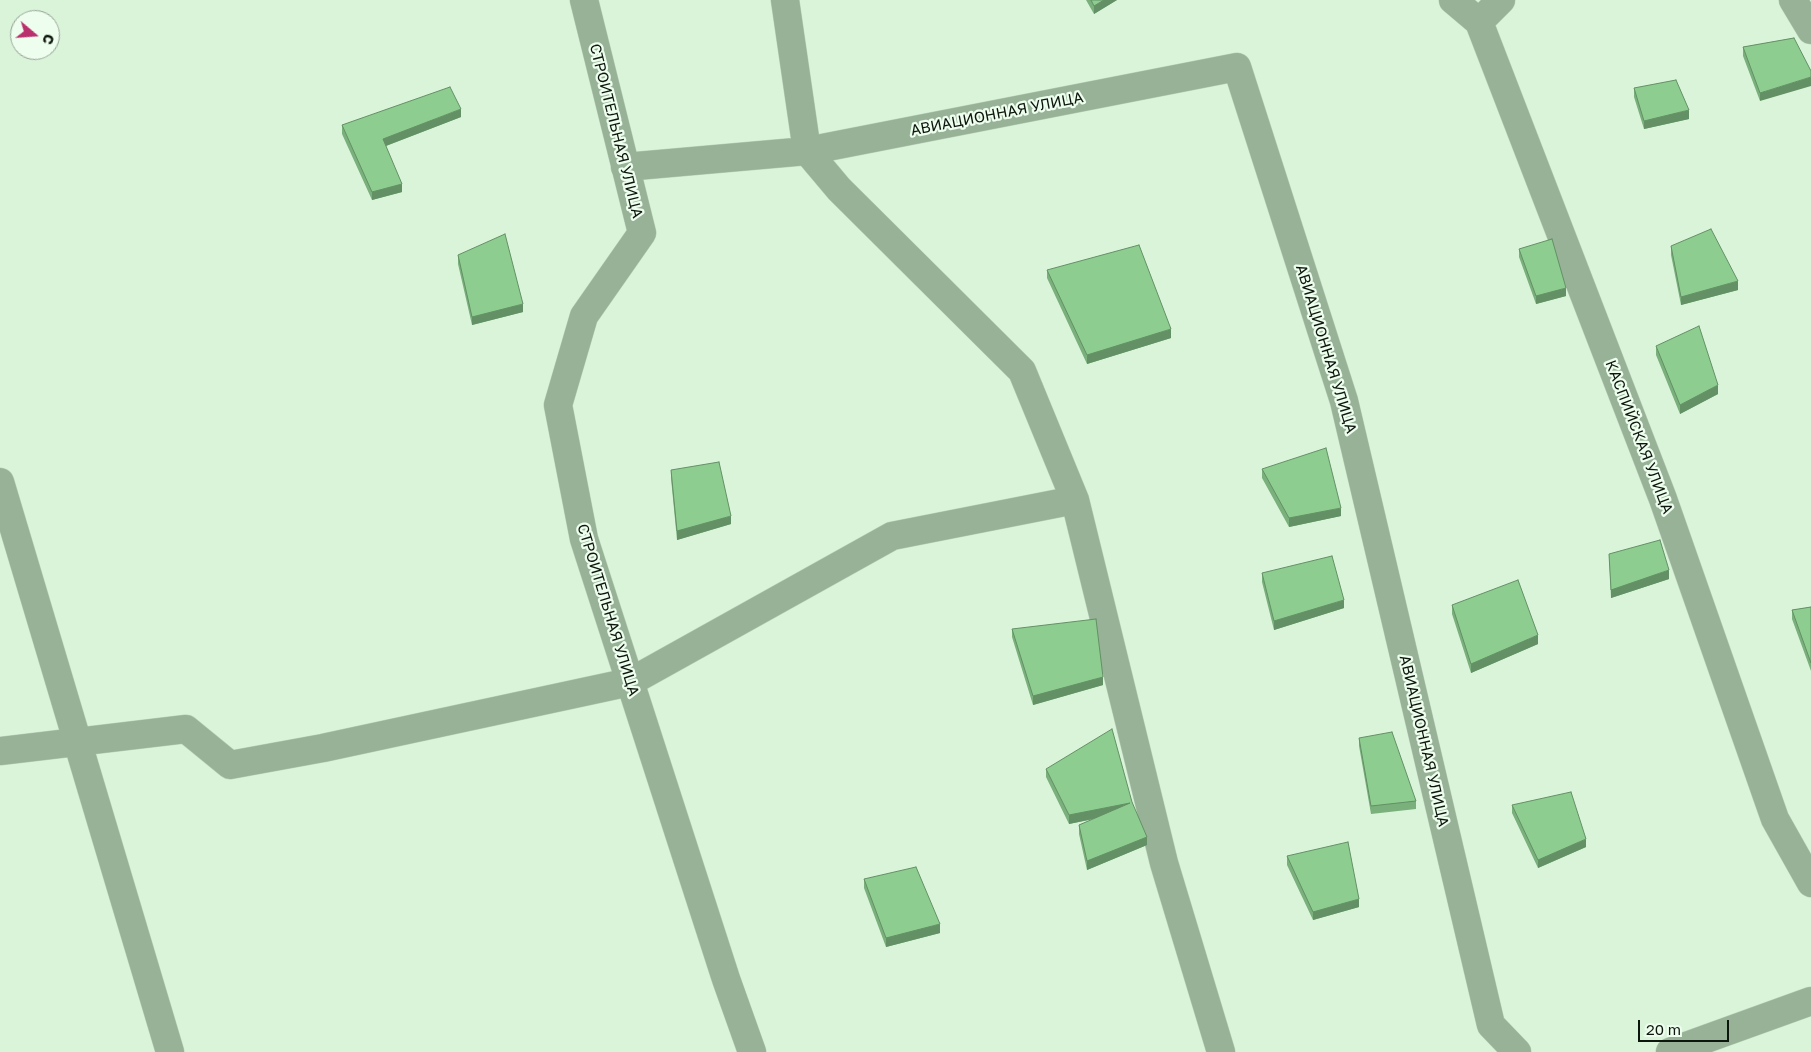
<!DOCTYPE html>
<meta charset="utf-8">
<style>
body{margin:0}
#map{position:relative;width:1811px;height:1052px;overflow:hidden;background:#daf4da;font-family:"Golos Text",sans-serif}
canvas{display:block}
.north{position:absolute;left:10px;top:10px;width:50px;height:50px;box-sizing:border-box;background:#eefeee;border:1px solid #94a194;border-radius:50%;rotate:108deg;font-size:14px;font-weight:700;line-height:20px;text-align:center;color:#0d160d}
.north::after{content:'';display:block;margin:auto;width:18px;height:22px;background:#b9306d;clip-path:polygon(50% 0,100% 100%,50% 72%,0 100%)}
.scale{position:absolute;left:1638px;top:1020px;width:91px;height:22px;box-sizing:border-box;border:2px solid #0d160d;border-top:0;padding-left:6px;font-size:15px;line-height:18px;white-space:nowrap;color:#0d160d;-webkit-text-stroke:4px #eefeee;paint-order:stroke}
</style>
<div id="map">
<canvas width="1811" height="1052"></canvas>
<div class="north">С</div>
<div class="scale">20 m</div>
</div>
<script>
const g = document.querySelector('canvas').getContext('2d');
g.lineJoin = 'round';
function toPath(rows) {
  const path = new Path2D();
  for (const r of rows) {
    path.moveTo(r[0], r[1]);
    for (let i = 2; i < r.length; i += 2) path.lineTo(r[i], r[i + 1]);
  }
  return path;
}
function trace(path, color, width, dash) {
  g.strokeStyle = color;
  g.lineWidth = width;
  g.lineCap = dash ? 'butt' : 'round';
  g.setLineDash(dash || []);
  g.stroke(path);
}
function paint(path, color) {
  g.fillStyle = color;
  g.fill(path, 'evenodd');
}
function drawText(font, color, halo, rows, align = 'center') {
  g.font = font + ' "Golos Text",sans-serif';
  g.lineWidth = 4.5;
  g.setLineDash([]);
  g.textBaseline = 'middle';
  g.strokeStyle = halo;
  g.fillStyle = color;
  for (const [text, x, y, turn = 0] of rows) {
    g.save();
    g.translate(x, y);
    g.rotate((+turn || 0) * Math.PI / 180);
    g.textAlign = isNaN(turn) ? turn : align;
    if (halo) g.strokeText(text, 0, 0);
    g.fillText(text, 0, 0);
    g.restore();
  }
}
const street = toPath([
 [584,0,642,233,584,316,558,405,584,539,726,979,752,1052],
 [785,0,807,151,1237,67,1344,401,1491,1025,1517,1052],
 [1453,0,1479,22,1663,499,1775,819,1811,883],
 [1793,0,1811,30],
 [1479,22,1501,0],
 [625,167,807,151,839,189,1022,371,1075,500,1164,863,1221,1052],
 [0,482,170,1052],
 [0,751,186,729,230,765,323,748,630,682,892,536,1075,500],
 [1670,1052,1811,1001]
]);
const wall = toPath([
 [1086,0,1117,0,1094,14],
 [1794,38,1760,101,1743,56,1743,47],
 [1634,88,1689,119,1644,129,1634,97],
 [461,117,386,146,402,192,372,200,342,134,342,125],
 [1671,246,1738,290,1681,305,1671,255],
 [1519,249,1566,296,1536,304,1519,257],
 [458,255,523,312,472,325,458,264],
 [1047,270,1171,338,1087,364,1047,278],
 [1656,346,1718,394,1680,414,1656,355],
 [1262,469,1341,516,1289,527,1262,478],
 [671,470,731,524,677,540,671,478],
 [1609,554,1669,579,1611,598],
 [1262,573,1344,608,1274,630,1262,582],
 [1452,605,1538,644,1471,673,1452,614],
 [1811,607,1811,671,1792,619,1792,610],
 [1012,629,1103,685,1033,705,1012,637],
 [1359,738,1416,801,1416,809,1371,814,1359,746],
 [1046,769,1132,802,1147,845,1087,870,1079,834,1079,825,1094,819,1069,824,1046,777],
 [1512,805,1586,847,1538,868,1512,813],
 [1287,856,1359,907,1313,920,1287,865],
 [864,879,940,933,886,947,864,888]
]);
const shadedWall = toPath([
 [1104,0,1117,0,1094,14,1094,6],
 [1811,77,1811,86,1760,101,1760,93],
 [461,109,461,117,383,147,383,139],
 [1689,110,1689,119,1644,129,1644,121],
 [402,184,402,192,372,200,372,192],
 [1738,281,1738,290,1681,305,1681,297],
 [1566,288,1566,296,1536,304,1536,296],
 [523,304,523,312,472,325,472,317],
 [1171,329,1171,338,1087,364,1087,355],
 [1718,385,1718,394,1680,414,1680,405],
 [1341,508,1341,516,1289,527,1289,518],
 [731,516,731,524,677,540,677,531],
 [1669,570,1669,579,1611,598,1611,590],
 [1344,600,1344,608,1274,630,1274,621],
 [1538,635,1538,644,1471,673,1471,664],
 [1103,677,1103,685,1033,705,1033,696],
 [1130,803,1130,811,1069,824,1069,815],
 [1147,837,1147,845,1087,870,1087,861],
 [1586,839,1586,847,1538,868,1538,860],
 [1359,899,1359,907,1313,920,1313,912],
 [940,924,940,933,886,947,886,938]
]);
const building = toPath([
 [1091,0,1104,0,1094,6,1091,0],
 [1794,38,1811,71,1811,77,1760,93,1743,47,1794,38],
 [1676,80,1689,110,1644,121,1634,88,1676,80],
 [450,87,461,109,383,139,402,184,372,192,342,125,450,87],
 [1711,229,1738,281,1681,297,1671,246,1711,229],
 [505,234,523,304,472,317,458,255,505,234],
 [1552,239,1566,288,1536,296,1519,249,1552,239],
 [1139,245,1171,329,1087,355,1047,270,1139,245],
 [1699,326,1718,385,1680,405,1656,346,1699,326],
 [1326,448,1341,508,1289,518,1262,469,1326,448],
 [719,462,731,516,677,531,671,470,719,462],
 [1660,540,1669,570,1611,590,1609,554,1660,540],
 [1332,556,1344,600,1274,621,1262,573,1332,556],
 [1518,580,1538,635,1471,664,1452,605,1518,580],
 [1811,607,1811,663,1792,610,1811,607],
 [1096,619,1103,677,1033,696,1012,629,1096,619],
 [1112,729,1132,802,1147,837,1087,861,1079,825,1130,803,1069,815,1046,769,1112,729],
 [1392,732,1416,801,1371,806,1359,738,1392,732],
 [1571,792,1586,839,1538,860,1512,805,1571,792],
 [1348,842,1359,899,1313,912,1287,856,1348,842],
 [916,867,940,924,886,938,864,879,916,867]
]);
const streetNames = [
 ["АВИАЦИОННАЯ УЛИЦА",997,114,-11],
 ["СТРОИТЕЛЬНАЯ УЛИЦА",616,131,76],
 ["АВИАЦИОННАЯ УЛИЦА",1326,349,73],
 ["КАСПИЙСКАЯ УЛИЦА",1639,437,69],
 ["СТРОИТЕЛЬНАЯ УЛИЦА",608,610,73],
 ["АВИАЦИОННАЯ УЛИЦА",1424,741,77]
];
trace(street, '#b9d0b9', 29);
trace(street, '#97b297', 28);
paint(wall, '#7ab07c');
paint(shadedWall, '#639065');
paint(building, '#8ecd90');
trace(building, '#639065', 1);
drawText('15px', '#0d160d', '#eefeee', streetNames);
</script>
